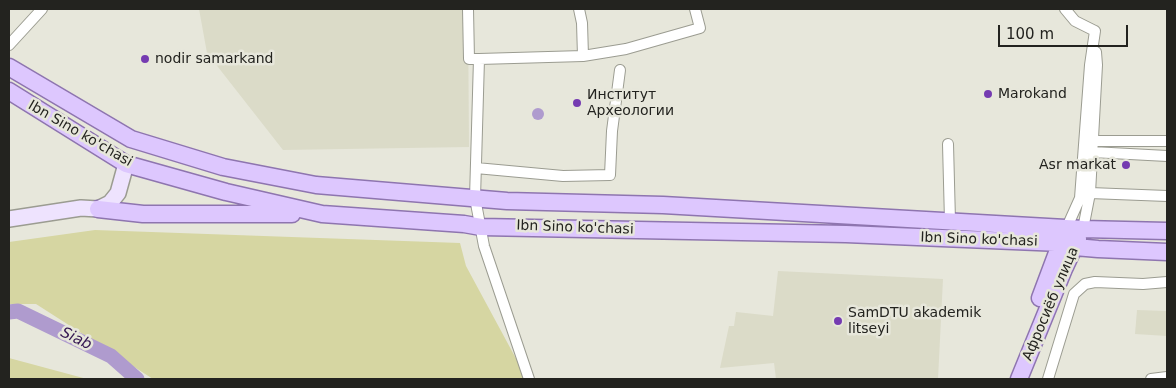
<!DOCTYPE html>
<meta charset="utf-8">
<style>
body{margin:0}
#map{position:relative;width:1176px;height:388px;overflow:hidden;background:#e7e7db;font-family:"DejaVu Sans",sans-serif}
canvas{display:block}
.frame{position:absolute;inset:0;border:10px solid #23231f;pointer-events:none}
.scale{position:absolute;left:998px;top:25px;width:130px;height:22px;box-sizing:border-box;border:2px solid #23231f;border-top:0;padding-left:6px;font-size:15px;line-height:18px;white-space:nowrap;color:#23231f;-webkit-text-stroke:4px #e7e7db;paint-order:stroke}
</style>
<div id="map">
<canvas width="1176" height="388"></canvas>
<div class="frame"></div>
<div class="scale">100 m</div>
</div>
<script>
const g = document.querySelector('canvas').getContext('2d');
g.lineJoin = 'round';
function paint(path, color) {
  g.fillStyle = color;
  g.fill(path, 'evenodd');
}
function toPath(rows) {
  const path = new Path2D();
  for (const r of rows) {
    if (r.length === 3) {
      path.moveTo(r[0] + r[2], r[1]);
      path.arc(r[0], r[1], r[2], 0, 2 * Math.PI);
      continue;
    }
    path.moveTo(r[0], r[1]);
    for (let i = 2; i < r.length; i += 2) path.lineTo(r[i], r[i + 1]);
  }
  return path;
}
function trace(path, color, width, dash) {
  g.strokeStyle = color;
  g.lineWidth = width;
  g.lineCap = dash ? 'butt' : 'round';
  g.setLineDash(dash || []);
  g.stroke(path);
}
function drawText(font, color, halo, rows, align = 'center') {
  g.font = font + ' "DejaVu Sans",sans-serif';
  g.lineWidth = 5;
  g.setLineDash([]);
  g.textBaseline = 'middle';
  g.strokeStyle = halo;
  g.fillStyle = color;
  for (const [text, x, y, turn = 0] of rows) {
    g.save();
    g.translate(x, y);
    g.rotate((+turn || 0) * Math.PI / 180);
    g.textAlign = isNaN(turn) ? turn : align;
    if (halo) g.strokeText(text, 0, 0);
    g.fillText(text, 0, 0);
    g.restore();
  }
}
const built = toPath([
 [199,9,468,9,469,147,283,150,207,53],
 [778,271,943,279,938,379,776,379,774,363,720,368,729,326,734,326,736,312,773,316],
 [1137,310,1167,311,1167,336,1135,334]
]);
const green = toPath([
 [95,230,460,243,466,266,527,379,153,379,36,304,9,304,9,242],
 [9,358,87,379,9,379]
]);
const water = toPath([
 [538,114,6]
]);
const river = toPath([
 [9,312,18,311,111,356,137,379]
]);
const street = toPath([
 [468,9,469,59,479,59],
 [1065,9,1075,21,1095,31],
 [9,45,42,9],
 [583,56,626,49,700,28,695,9],
 [1092,141,1167,141],
 [948,144,950,221],
 [1092,152,1167,156],
 [476,168,563,176,610,175,612,131,620,70],
 [1090,193,1167,196],
 [1067,227,1080,198,1090,65,1095,31],
 [1083,229,1090,193,1097,65,1096,52],
 [529,379,484,246,475,198,479,59,583,56,582,23,579,9],
 [1048,379,1074,294,1085,284,1095,282,1143,284,1167,282],
 [1151,379,1167,377]
]);
const secondary = toPath([
 [9,219,81,208,98,209,110,203,118,193,126,164]
]);
const primary = toPath([
 [9,67,131,139,223,167,316,185,507,201,663,205,1083,229,1167,231],
 [9,91,126,164,226,192,322,214,464,224,481,227,846,234,1061,243,1075,247,1098,249,1167,252],
 [98,209,143,214,292,214],
 [1040,298,1064,234],
 [1019,379,1064,269,1078,239]
]);
const markers = [
 [145,59,5,"#753bb1"],
 [988,94,5,"#753bb1"],
 [577,103,5,"#753bb1"],
 [1126,165,5,"#753bb1"],
 [838,321,5,"#753bb1"]
];
const poiNames = [
 ["nodir samarkand",155,59],
 ["Marokand",998,94],
 ["Институт",587,95],
 ["Археологии",587,111],
 ["Asr markat",1116,165,"right"],
 ["SamDTU akademik",848,313],
 ["litseyi",848,329]
];
const streetNames = [
 ["Ibn Sino ko'chasi",80,134,30],
 ["Ibn Sino ko'chasi",575,228,2],
 ["Ibn Sino ko'chasi",979,240,2],
 ["Афросиёб улица",1051,304,-67]
];
const waterNames = [
 ["Siab",76,339,26]
];
paint(built, '#dbdbc8');
paint(green, '#d6d6a2');
paint(water, '#af9bce');
trace(river, '#af9bce', 15);
trace(street, '#9b9c91', 12);
trace(secondary, '#9b9c91', 18);
trace(primary, '#8e75af', 19);
trace(street, '#fff', 10);
trace(secondary, '#eee3fe', 15);
trace(primary, '#ddc7fe', 16);
for (const [x, y, r, color] of markers) {
  const dot = new Path2D();
  dot.arc(x, y, r, 0, 2 * Math.PI);
  g.fillStyle = color;
  g.fill(dot);
  trace(dot, '#e7e7db', 2);
}
drawText('14px', '#23231f', '#e7e7db', poiNames, 'left');
drawText('14px', '#23231f', '#e7e7db', streetNames);
drawText('italic 15px', '#351753', '#e7e7db', waterNames);
</script>
